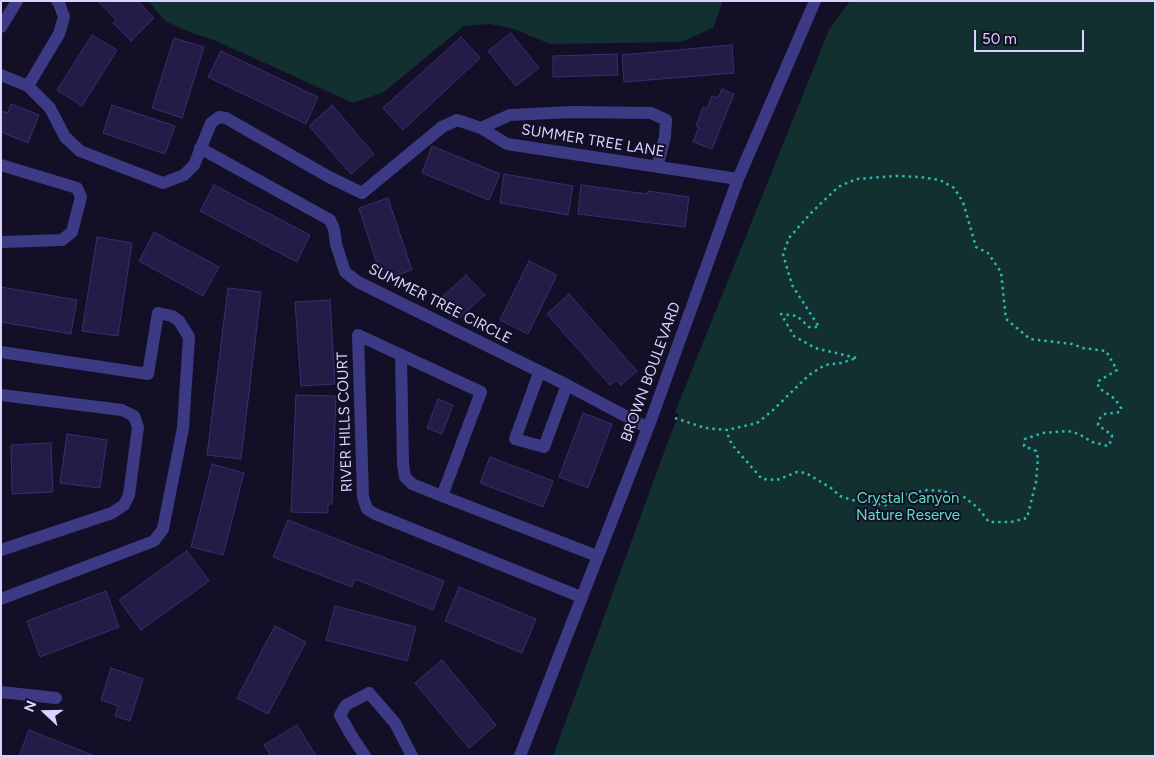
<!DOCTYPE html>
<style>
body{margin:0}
#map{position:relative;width:1156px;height:757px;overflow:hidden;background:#130f26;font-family:Figtree,sans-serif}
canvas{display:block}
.frame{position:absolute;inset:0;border:2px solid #d9d4ff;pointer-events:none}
.north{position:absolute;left:20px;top:687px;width:50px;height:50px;-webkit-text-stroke:4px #130f26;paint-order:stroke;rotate:291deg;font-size:14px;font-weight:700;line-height:20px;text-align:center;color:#d9d4ff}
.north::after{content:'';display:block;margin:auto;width:18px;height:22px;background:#d9d4ff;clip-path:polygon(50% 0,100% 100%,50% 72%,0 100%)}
.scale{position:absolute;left:974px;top:30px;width:110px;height:22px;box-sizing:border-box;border:2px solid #d9d4ff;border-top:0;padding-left:6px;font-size:15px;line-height:18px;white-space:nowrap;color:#d9d4ff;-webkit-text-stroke:4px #130f26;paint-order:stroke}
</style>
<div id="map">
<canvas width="1156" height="757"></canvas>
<div class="frame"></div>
<div class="north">N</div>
<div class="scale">50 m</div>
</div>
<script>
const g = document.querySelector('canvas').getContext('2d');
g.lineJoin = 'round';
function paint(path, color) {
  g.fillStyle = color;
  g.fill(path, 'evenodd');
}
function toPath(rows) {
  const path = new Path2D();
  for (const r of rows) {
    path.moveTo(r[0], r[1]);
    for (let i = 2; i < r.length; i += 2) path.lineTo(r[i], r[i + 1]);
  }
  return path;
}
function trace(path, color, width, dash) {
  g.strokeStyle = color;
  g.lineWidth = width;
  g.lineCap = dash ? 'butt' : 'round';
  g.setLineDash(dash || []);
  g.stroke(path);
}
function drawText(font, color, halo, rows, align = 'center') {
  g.font = font + ' Figtree,sans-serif';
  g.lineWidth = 4;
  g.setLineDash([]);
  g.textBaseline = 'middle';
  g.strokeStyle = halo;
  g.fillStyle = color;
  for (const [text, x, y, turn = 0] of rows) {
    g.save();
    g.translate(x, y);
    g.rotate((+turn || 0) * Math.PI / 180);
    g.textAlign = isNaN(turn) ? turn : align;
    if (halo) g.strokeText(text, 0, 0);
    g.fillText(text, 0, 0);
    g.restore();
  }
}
const green = toPath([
 [148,1,723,1,713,28,681,42,550,44,511,28,490,24,464,26,384,92,353,103,214,40,192,33,165,21],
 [850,1,1155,1,1155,756,553,756,670,436,679,415,675,412,829,30]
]);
const building = toPath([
 [98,1,138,1,154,18,131,41,113,23,116,20,98,1],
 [511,33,539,68,516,86,488,51,511,33],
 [92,35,117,50,82,106,57,90,92,35],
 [461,37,480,58,403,130,383,108,461,37],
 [174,38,204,47,182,118,152,108,174,38],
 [732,45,734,73,624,82,622,55,732,45],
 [221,51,318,97,306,124,208,77,221,51],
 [617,54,618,75,553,77,553,56,617,54],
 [722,89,734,94,712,149,693,142,699,127,696,126,703,107,707,109,712,96,718,98,722,89],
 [11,104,39,115,28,143,1,132,1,111,8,113,11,104],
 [112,105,175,126,165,154,103,133,112,105],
 [332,105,374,154,351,174,309,126,332,105],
 [432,146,500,174,489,200,422,173,432,146],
 [504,174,573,186,568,215,500,203,504,174],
 [214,185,310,235,297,262,200,211,214,185],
 [581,185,647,194,648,191,689,197,685,227,578,214,581,185],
 [388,198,412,270,382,280,359,208,388,198],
 [154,232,219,267,203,296,139,261,154,232],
 [97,237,132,243,118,336,82,331,97,237],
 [529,261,557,275,528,334,500,320,529,261],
 [466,275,485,295,460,317,442,297,466,275],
 [1,287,77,300,71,334,1,322,1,287],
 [228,288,261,292,241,459,207,455,228,288],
 [569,294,637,371,621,385,616,380,610,385,547,314,569,294],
 [330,300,335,384,301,386,295,302,330,300],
 [296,395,336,396,332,504,328,504,328,513,291,512,296,395],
 [438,399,453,405,442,434,427,428,438,399],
 [583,413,612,424,588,488,559,477,583,413],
 [67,434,107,440,100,488,60,483,67,434],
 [51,443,53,492,12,494,11,445,51,443],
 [490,457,553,481,543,507,480,483,490,457],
 [212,464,244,473,223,555,191,547,212,464],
 [288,520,444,581,433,610,355,579,352,587,273,557,288,520],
 [187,551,209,581,141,630,119,600,187,551],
 [459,587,536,619,522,653,445,621,459,587],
 [106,591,119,627,40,657,27,621,106,591],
 [335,606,416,627,407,661,326,640,335,606],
 [275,626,306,642,268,714,237,698,275,626],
 [442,660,496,725,469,748,415,683,442,660],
 [111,668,143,679,130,721,115,716,118,706,101,700,111,668],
 [297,725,316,756,271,756,264,745,297,725],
 [29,730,95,756,19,756,29,730]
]);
const path = toPath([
 [675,418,705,428,727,430,757,423,772,411,809,375,825,365,841,363,857,358,815,348,794,336,781,314,797,316,809,327,819,327,792,285,783,254,789,238,811,213,838,187,856,179,896,176,920,177,940,180,954,188,963,202,976,247,988,253,1001,272,1006,319,1030,339,1072,344,1083,348,1106,351,1117,370,1097,382,1099,388,1115,399,1121,408,1120,412,1105,414,1099,419,1098,425,1112,435,1111,441,1108,446,1092,442,1079,434,1068,431,1043,433,1025,439,1024,446,1036,451,1038,458,1036,482,1027,518,1011,522,989,522,978,508,964,497,943,491,927,490,905,495,899,503,885,505,852,500,840,496,831,488,806,473,797,472,777,480,762,479,734,447,729,439,727,430]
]);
const minor = toPath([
 [1,27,17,1],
 [1,75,28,86,50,108,65,137,80,151,163,183,184,175,194,165,211,123,219,117,226,118,329,177,362,193,442,127,457,120,481,128,507,144,738,179],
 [28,86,59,34,64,17,59,3,57,1],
 [481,128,510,115,571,112,651,113,666,120,665,137,657,167],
 [200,148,330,220,334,229,336,244,345,272,358,282,567,385,648,428],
 [1,165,77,188,81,197,72,232,62,240,1,242],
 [1,352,148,374,158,313,172,316,179,321,189,337,183,428,163,529,154,541,1,599],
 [401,355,403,464,405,477,412,484,442,496],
 [539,373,515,439,544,447,567,385],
 [1,395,122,410,134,416,138,427,129,495,124,505,112,513,1,550],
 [581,597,375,514,367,509,363,497,358,335,481,392,442,496,597,556],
 [1,692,56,698],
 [365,756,351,735,340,715,346,705,369,693,395,723,412,756],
 [520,756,651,420,738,179,815,1]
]);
const streetNames = [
 ["SUMMER TREE LANE",593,141,9],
 ["SUMMER TREE CIRCLE",440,304,27],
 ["BROWN BOULEVARD",651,372,-70],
 ["RIVER HILLS COURT",345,422,-92]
];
const parkNames = [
 ["Crystal Canyon",908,499],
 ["Nature Reserve",908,516]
];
paint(green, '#12302f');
paint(building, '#241b47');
trace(building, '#3b2d73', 1);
trace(path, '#2fb8b0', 2.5, [2.5, 4]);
trace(minor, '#3d3a85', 12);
drawText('15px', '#d9d4ff', '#130f26', streetNames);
drawText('15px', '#5fe0c0', '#130f26', parkNames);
</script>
